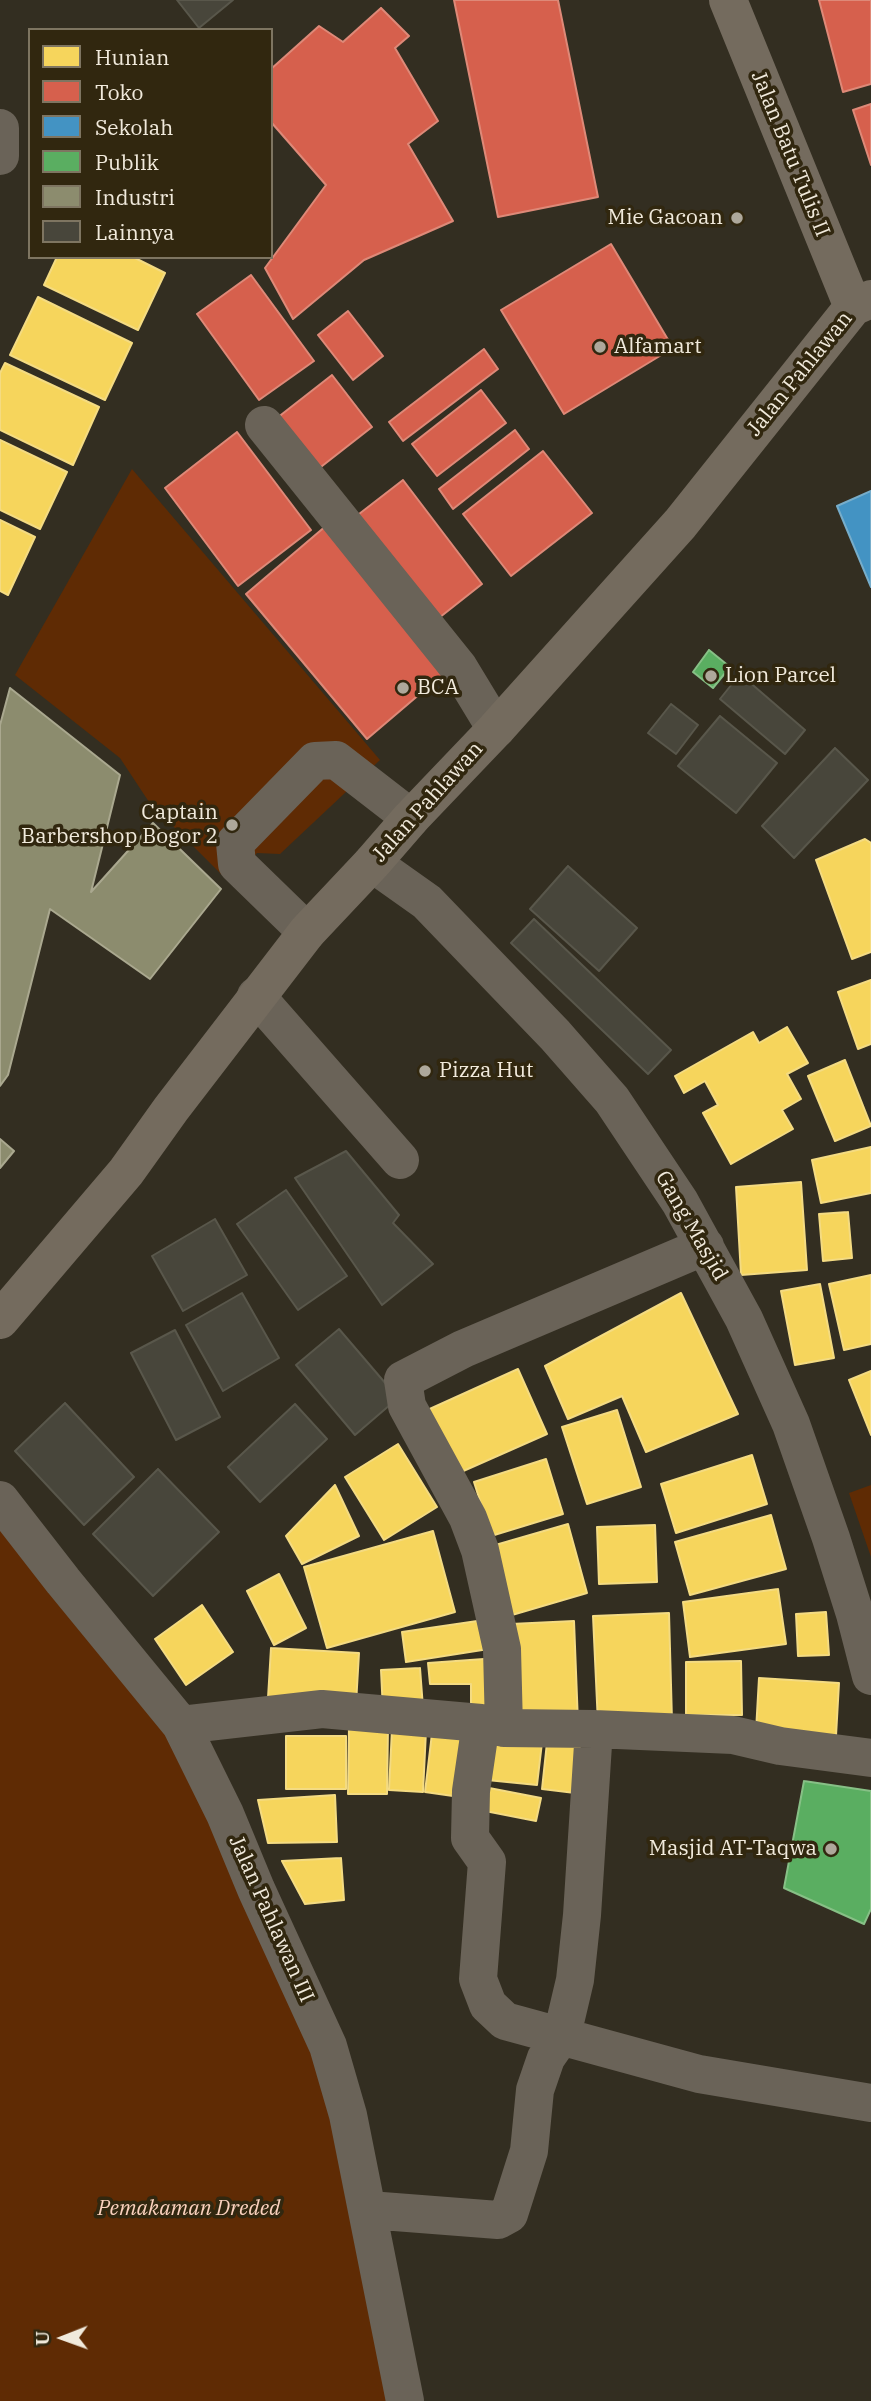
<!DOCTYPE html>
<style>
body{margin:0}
#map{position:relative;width:871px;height:2401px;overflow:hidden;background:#332e21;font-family:"IBM Plex Serif",serif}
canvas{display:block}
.legend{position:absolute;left:28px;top:28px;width:245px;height:231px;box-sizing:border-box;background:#31270f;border:2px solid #7e7561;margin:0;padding:9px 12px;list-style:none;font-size:21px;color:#f1eadc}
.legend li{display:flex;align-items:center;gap:14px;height:35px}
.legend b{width:35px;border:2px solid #7e7561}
.north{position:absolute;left:28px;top:2303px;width:70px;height:70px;-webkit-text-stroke:5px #31270f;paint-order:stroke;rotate:269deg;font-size:19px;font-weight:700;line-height:28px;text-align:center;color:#f1eadc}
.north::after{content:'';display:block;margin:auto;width:24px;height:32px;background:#f1eadc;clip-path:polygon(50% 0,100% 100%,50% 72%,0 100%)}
</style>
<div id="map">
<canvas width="871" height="2401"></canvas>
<ul class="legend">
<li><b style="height:19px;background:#f6d55c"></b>Hunian</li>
<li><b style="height:19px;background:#d6604d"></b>Toko</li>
<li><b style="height:19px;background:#4393c3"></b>Sekolah</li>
<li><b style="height:19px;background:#5aae61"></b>Publik</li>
<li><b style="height:19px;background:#8c8c6e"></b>Industri</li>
<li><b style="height:19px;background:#48463b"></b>Lainnya</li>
</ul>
<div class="north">U</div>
</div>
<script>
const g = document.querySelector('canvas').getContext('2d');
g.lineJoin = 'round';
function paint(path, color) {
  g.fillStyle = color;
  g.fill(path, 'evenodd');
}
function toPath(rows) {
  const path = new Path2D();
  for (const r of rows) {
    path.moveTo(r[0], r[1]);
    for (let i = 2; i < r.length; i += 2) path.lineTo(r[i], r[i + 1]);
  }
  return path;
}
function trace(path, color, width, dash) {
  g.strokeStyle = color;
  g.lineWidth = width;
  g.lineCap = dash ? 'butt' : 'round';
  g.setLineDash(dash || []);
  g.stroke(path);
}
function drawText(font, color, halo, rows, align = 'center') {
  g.font = font + ' "IBM Plex Serif",serif';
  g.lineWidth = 7;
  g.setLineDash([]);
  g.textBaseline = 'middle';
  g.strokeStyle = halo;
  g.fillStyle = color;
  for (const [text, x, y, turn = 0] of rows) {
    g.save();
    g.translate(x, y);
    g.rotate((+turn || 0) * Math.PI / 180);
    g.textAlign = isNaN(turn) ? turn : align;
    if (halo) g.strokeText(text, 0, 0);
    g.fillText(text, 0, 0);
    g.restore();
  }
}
const green = toPath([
 [132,469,380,760,280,854,257,853,229,882,149,802,120,758,15,675],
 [0,1484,236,1822,371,2152,410,2401,0,2401],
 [871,1485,871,1557,849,1493]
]);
const homes = toPath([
 [57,257,133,257,165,273,138,330,44,285,57,257],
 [38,297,132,343,105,400,10,355,38,297],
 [5,363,99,407,73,465,0,430,0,373,5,363],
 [0,440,67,472,40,529,0,510,0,440],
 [0,520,35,537,8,595,0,591,0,520],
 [865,839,871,843,871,952,852,959,816,860,865,839],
 [871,980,871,1044,858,1049,838,992,871,980],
 [787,1027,808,1063,787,1074,801,1099,782,1110,793,1129,731,1164,703,1113,718,1105,705,1081,684,1093,675,1076,753,1032,759,1043,787,1027],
 [845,1060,871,1126,835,1141,808,1076,845,1060],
 [871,1147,871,1193,821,1203,812,1160,871,1147],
 [801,1182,807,1270,741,1275,736,1187,801,1182],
 [848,1212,852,1258,823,1261,819,1214,848,1212],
 [871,1275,871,1344,844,1350,829,1284,871,1275],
 [820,1284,834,1358,795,1365,781,1291,820,1284],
 [681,1293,738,1414,646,1452,622,1396,568,1419,545,1366,681,1293],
 [518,1369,547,1434,452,1476,423,1412,518,1369],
 [871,1371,871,1435,849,1380,871,1371],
 [617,1410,641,1487,587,1504,562,1427,617,1410],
 [398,1444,437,1507,384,1540,345,1477,398,1444],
 [752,1455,767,1504,676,1533,661,1484,752,1455],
 [546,1459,563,1514,491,1536,474,1482,546,1459],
 [335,1485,359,1536,302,1564,286,1536,335,1485],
 [771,1515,786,1569,690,1595,675,1542,771,1515],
 [568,1524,587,1593,512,1615,492,1546,568,1524],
 [655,1525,657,1582,599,1584,597,1527,655,1525],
 [433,1531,455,1612,327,1648,304,1567,433,1531],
 [279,1574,306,1628,274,1645,247,1591,279,1574],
 [778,1589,786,1644,690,1657,683,1602,778,1589],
 [202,1605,233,1652,186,1685,155,1639,202,1605],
 [826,1612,829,1655,798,1656,796,1614,826,1612],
 [669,1613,672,1721,598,1724,593,1616,669,1613],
 [491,1619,495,1648,406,1662,402,1632,491,1619],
 [574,1621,578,1723,515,1726,511,1624,574,1621],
 [271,1648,359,1653,356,1704,268,1698,271,1648],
 [498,1658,501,1706,471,1708,471,1684,430,1684,428,1663,498,1658],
 [741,1661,742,1715,686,1715,686,1662,741,1661],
 [420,1668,423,1708,383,1711,381,1670,420,1668],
 [759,1678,839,1683,836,1736,756,1731,759,1678],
 [433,1725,468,1729,460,1797,425,1792,433,1725],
 [349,1727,388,1727,387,1794,348,1794,349,1727],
 [494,1728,543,1734,537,1785,487,1780,494,1728],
 [392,1729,426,1731,423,1792,389,1790,392,1729],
 [548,1733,581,1736,575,1793,542,1789,548,1733],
 [286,1736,346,1736,346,1789,286,1789,286,1736],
 [484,1787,541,1798,536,1821,480,1810,484,1787],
 [335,1795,337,1842,268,1843,258,1800,335,1795],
 [341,1858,344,1900,305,1904,282,1861,341,1858]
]);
const shops = toPath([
 [454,0,558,0,598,197,498,217,454,0],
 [819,0,871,0,871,84,843,92,819,0],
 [381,8,409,36,395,48,438,121,408,144,453,221,364,260,293,319,265,268,326,185,271,122,271,69,319,26,343,42,381,8],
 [871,104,871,165,853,110,871,104],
 [611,244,673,348,564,414,501,310,611,244],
 [251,275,314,361,259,400,197,314,251,275],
 [348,311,383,356,353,380,318,335,348,311],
 [484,349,498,369,403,441,389,422,484,349],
 [332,375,372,427,317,470,277,418,332,375],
 [481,390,506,423,437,476,412,444,481,390],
 [515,430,529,449,453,509,439,489,515,430],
 [237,432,311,530,238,586,165,488,237,432],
 [543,451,592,513,511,576,463,514,543,451],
 [403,480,482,584,430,625,350,521,403,480],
 [327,525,448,670,367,739,246,594,327,525]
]);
const schools = toPath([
 [871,491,871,587,837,506,871,491]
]);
const public = toPath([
 [709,650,730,667,713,688,693,672,709,650],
 [804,1781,871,1791,871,1909,864,1924,784,1888,804,1781]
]);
const industry = toPath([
 [10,688,120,775,91,892,153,823,221,889,150,979,50,909,8,1075,0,1086,0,725,10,688],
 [0,1139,14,1151,0,1168,0,1139]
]);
const building = toPath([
 [177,0,233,0,199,28,177,0],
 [740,674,805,730,785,754,720,699,740,674],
 [671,704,698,725,676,754,648,733,671,704],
 [720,716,777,763,736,813,678,766,720,716],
 [835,748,868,780,794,858,762,826,835,748],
 [568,866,637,928,599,971,530,909,568,866],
 [534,919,671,1050,648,1074,511,943,534,919],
 [346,1151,399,1215,393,1223,433,1264,382,1305,295,1178,346,1151],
 [286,1190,347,1276,298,1310,237,1224,286,1190],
 [215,1219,247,1275,183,1311,152,1256,215,1219],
 [242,1293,279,1358,223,1391,186,1325,242,1293],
 [339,1329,398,1398,355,1435,296,1365,339,1329],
 [175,1330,220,1417,176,1440,131,1353,175,1330],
 [65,1403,134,1477,84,1525,15,1451,65,1403],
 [295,1404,327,1439,260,1502,228,1467,295,1404],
 [158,1469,219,1532,153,1596,93,1534,158,1469]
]);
const minor = toPath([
 [0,128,0,156],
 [264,425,459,668,496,729],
 [372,863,427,902,555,1035,612,1100,680,1202,744,1319,791,1424,831,1538,855,1614,871,1676],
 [307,932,237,864,235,843,315,761,336,760,411,818],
 [256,996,400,1160],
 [0,1500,63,1581,181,1725,225,1814,256,1889,328,2046,348,2115,405,2401],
 [481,1723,471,1791,470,1838,487,1862,478,1979,488,2005,505,2021,699,2074,871,2103],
 [181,1725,322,1709,481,1723,504,1728,594,1729,733,1735,780,1746,871,1758],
 [504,1728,502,1649,480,1550,468,1518,407,1406,403,1380,463,1349,705,1246],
 [369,2210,498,2220,509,2214,529,2151,535,2090,546,2058,562,2035,575,1980,582,1915,594,1729]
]);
const major = toPath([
 [728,0,853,307],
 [0,1320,126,1172,171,1109,307,932,372,863,411,818,496,729,680,524,853,307,871,299]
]);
const markers = [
 [737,218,7,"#aea89b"],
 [600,347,7,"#aea89b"],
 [711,676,7,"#aea89b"],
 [403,688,7,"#aea89b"],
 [232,825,7,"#aea89b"],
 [425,1071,7,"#aea89b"],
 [831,1849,7,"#aea89b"]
];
const streetNames = [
 ["Jalan Batu Tulis II",790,154,68],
 ["Jalan Pahlawan",800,374,-51],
 ["Jalan Pahlawan",428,802,-48],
 ["Gang Masjid",691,1226,60],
 ["Jalan Pahlawan III",271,1919,66]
];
const poiNames = [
 ["Mie Gacoan",723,218,"right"],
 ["Alfamart",614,347],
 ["Lion Parcel",725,676],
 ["BCA",417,688],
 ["Captain",218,813,"right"],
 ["Barbershop Bogor 2",218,837,"right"],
 ["Pizza Hut",439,1071],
 ["Masjid AT-Taqwa",817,1849,"right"]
];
const parkNames = [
 ["Pemakaman Dreded",189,2209]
];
paint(green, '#5f2b04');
paint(homes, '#f6d55c');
trace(homes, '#f4db82', 2);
paint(shops, '#d6604d');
trace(shops, '#de8978', 2);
paint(schools, '#4393c3');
trace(schools, '#77adca', 2);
paint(public, '#5aae61');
trace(public, '#87c086', 2);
paint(industry, '#8c8c6e');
trace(industry, '#aaa88f', 2);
paint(building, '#48463b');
trace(building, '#59574b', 2);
trace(minor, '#6a6358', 38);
trace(major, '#746b5e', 38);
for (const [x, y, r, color] of markers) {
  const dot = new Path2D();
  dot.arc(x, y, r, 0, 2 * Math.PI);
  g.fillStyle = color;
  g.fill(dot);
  trace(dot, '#31270f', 2.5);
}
drawText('21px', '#f1eadc', '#31270f', streetNames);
drawText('21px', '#f1eadc', '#31270f', poiNames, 'left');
drawText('italic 21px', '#fbd2be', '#31270f', parkNames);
</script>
